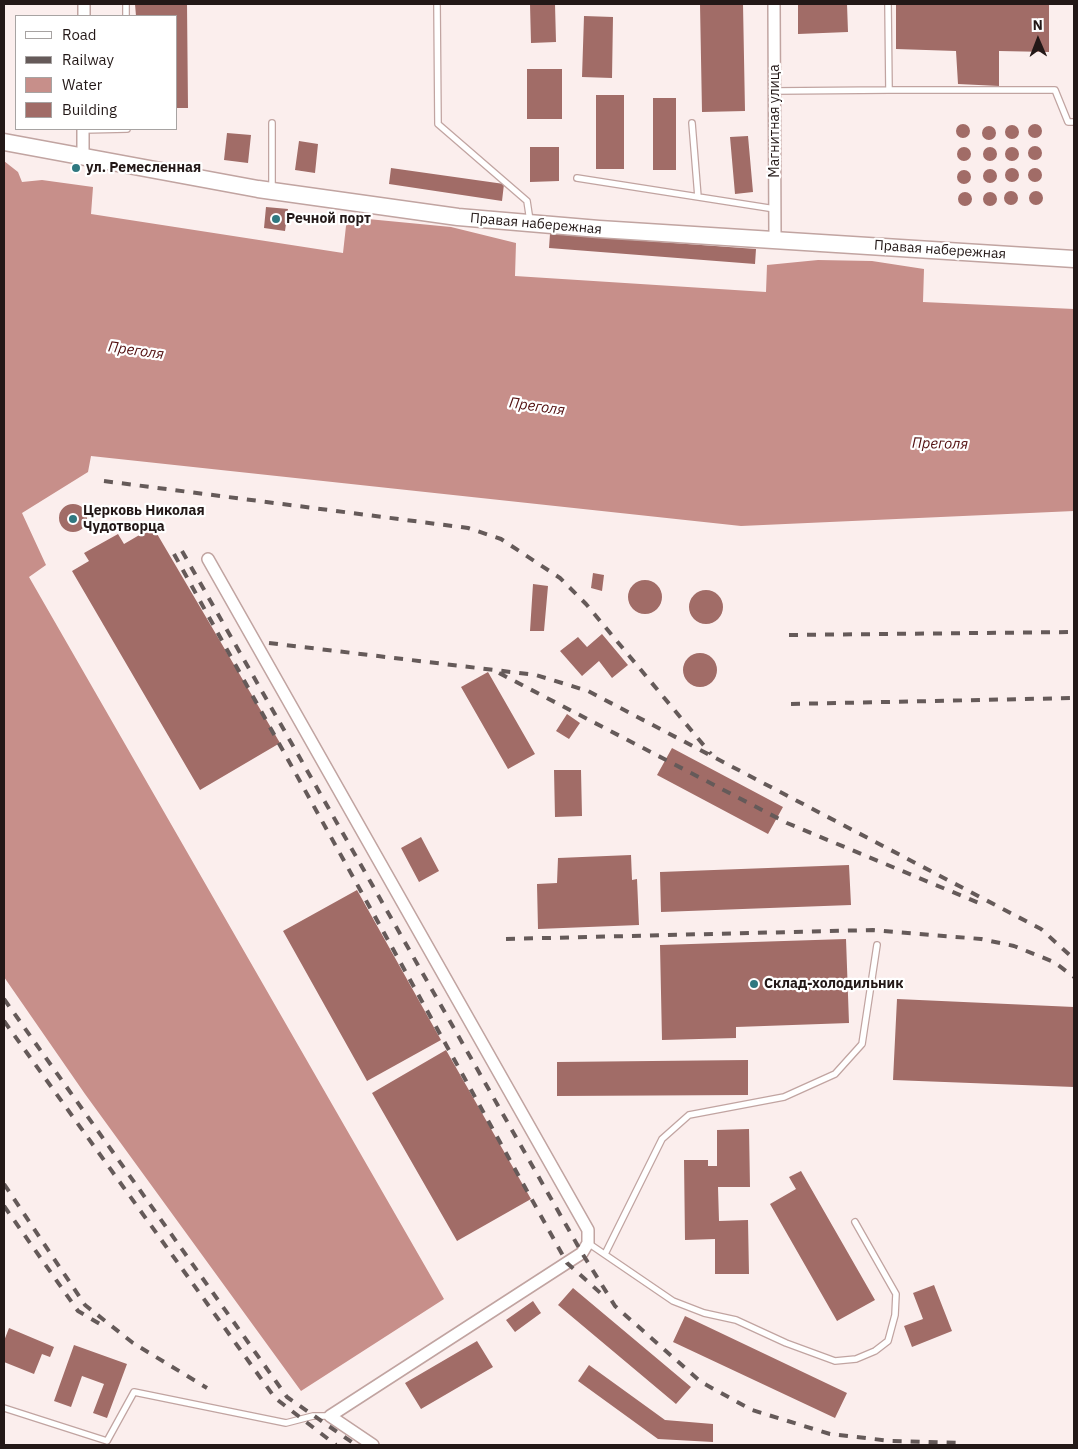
<!DOCTYPE html>
<meta charset="utf-8">
<style>
body{margin:0}
#map{position:relative;width:1078px;height:1449px;overflow:hidden;background:#fbeeed;font-family:"IBM Plex Sans",sans-serif}
canvas{display:block}
.frame{position:absolute;inset:0;border:5px solid #231817;pointer-events:none}
.legend{position:absolute;left:15px;top:15px;width:162px;height:115px;box-sizing:border-box;background:#fff;border:1px solid #a7a3a2;margin:0;padding:6px 9px;list-style:none;font-size:15px;color:#231817}
.legend li{display:flex;align-items:center;gap:10px;height:25px}
.legend b{width:25px;border:1px solid #a7a3a2}
.north{position:absolute;left:1013px;top:15px;width:50px;height:50px;-webkit-text-stroke:4px #fff;paint-order:stroke;rotate:359deg;font-size:14px;font-weight:700;line-height:20px;text-align:center;color:#231817}
.north::after{content:'';display:block;margin:auto;width:18px;height:22px;background:#231817;clip-path:polygon(50% 0,100% 100%,50% 72%,0 100%)}
</style>
<div id="map">
<canvas width="1078" height="1449"></canvas>
<div class="frame"></div>
<ul class="legend">
<li><b style="height:6px;background:#fff"></b>Road</li>
<li><b style="height:6px;background:#655a59"></b>Railway</li>
<li><b style="height:14px;background:#c78f8a"></b>Water</li>
<li><b style="height:14px;background:#a16c67"></b>Building</li>
</ul>
<div class="north">N</div>
</div>
<script>
const g = document.querySelector('canvas').getContext('2d');
g.lineJoin = 'round';
function paint(path, color) {
  g.fillStyle = color;
  g.fill(path, 'evenodd');
}
function toPath(rows) {
  const path = new Path2D();
  for (const r of rows) {
    if (r.length === 3) {
      path.moveTo(r[0] + r[2], r[1]);
      path.arc(r[0], r[1], r[2], 0, 2 * Math.PI);
      continue;
    }
    path.moveTo(r[0], r[1]);
    for (let i = 2; i < r.length; i += 2) path.lineTo(r[i], r[i + 1]);
  }
  return path;
}
function trace(path, color, width, dash) {
  g.strokeStyle = color;
  g.lineWidth = width;
  g.lineCap = dash ? 'butt' : 'round';
  g.setLineDash(dash || []);
  g.stroke(path);
}
function drawText(font, color, halo, rows, align = 'center') {
  g.font = font + ' "IBM Plex Sans",sans-serif';
  g.lineWidth = 4.5;
  g.setLineDash([]);
  g.textBaseline = 'middle';
  g.strokeStyle = halo;
  g.fillStyle = color;
  for (const [text, x, y, turn = 0] of rows) {
    g.save();
    g.translate(x, y);
    g.rotate((+turn || 0) * Math.PI / 180);
    g.textAlign = isNaN(turn) ? turn : align;
    if (halo) g.strokeText(text, 0, 0);
    g.fillText(text, 0, 0);
    g.restore();
  }
}
const water = toPath([
 [4,161,18,172,22,182,42,180,93,187,91,214,343,253,347,217,451,227,516,243,515,276,766,292,767,265,818,260,872,261,924,269,923,302,1074,309,1074,511,741,526,91,456,88,472,22,513,46,565,29,577,444,1299,301,1391,85,1094,4,977]
]);
const building = toPath([
 [135,4,187,4,188,108,176,108,176,16,136,16],
 [530,4,555,4,556,42,531,43],
 [700,4,743,4,745,111,702,112],
 [798,4,847,4,848,32,798,34],
 [896,4,1049,4,1049,52,999,51,999,86,958,84,956,51,896,49],
 [584,16,613,17,612,78,582,77],
 [527,69,562,69,562,119,527,119],
 [596,95,624,95,624,169,596,169],
 [653,98,676,98,676,170,653,170],
 [1035,131,7],
 [963,131,7],
 [1012,132,7],
 [989,133,7],
 [227,133,251,135,248,163,224,160],
 [748,136,753,192,735,194,730,137],
 [299,141,318,144,315,173,295,170],
 [1035,153,7],
 [530,147,559,147,559,181,530,182],
 [1012,154,7],
 [990,154,7],
 [964,154,7],
 [391,168,504,184,502,201,389,184],
 [1035,175,7],
 [1012,175,7],
 [990,176,7],
 [964,177,7],
 [1011,198,7],
 [1036,198,7],
 [990,199,7],
 [965,199,7],
 [266,207,288,209,285,231,264,228],
 [550,234,756,249,755,264,549,248],
 [73,518,14],
 [153,527,280,743,200,790,72,571,89,561,84,553,118,534,124,544],
 [593,573,604,575,602,591,591,588],
 [645,597,17],
 [533,584,548,586,544,631,530,631],
 [706,607,17],
 [602,634,628,665,612,678,599,661,582,676,560,651,578,637,587,647],
 [700,670,17],
 [488,672,535,754,508,769,461,687],
 [567,714,580,723,569,739,556,731],
 [672,748,783,807,768,834,657,775],
 [554,770,581,770,582,816,555,817],
 [421,837,439,871,419,882,401,848],
 [631,855,632,880,637,879,639,925,538,929,537,884,557,883,558,858],
 [849,865,851,905,661,912,660,872],
 [357,890,441,1040,367,1081,283,931],
 [846,939,849,1023,736,1027,736,1038,662,1040,660,945],
 [897,999,1074,1007,1074,1087,893,1080],
 [446,1050,531,1199,457,1241,372,1093],
 [748,1060,748,1095,557,1096,557,1062],
 [749,1129,750,1187,718,1187,719,1221,748,1220,749,1274,715,1274,715,1239,685,1240,684,1160,708,1160,708,1166,717,1166,717,1130],
 [801,1171,875,1300,837,1321,770,1204,796,1189,789,1177],
 [934,1285,952,1331,912,1347,904,1326,923,1319,913,1293],
 [573,1288,691,1387,676,1404,558,1305],
 [533,1301,541,1313,515,1332,506,1320],
 [685,1316,847,1393,835,1418,673,1342],
 [9,1328,54,1347,50,1357,42,1354,34,1374,4,1362,4,1341],
 [477,1341,493,1367,421,1409,405,1383],
 [74,1345,127,1364,107,1418,93,1413,104,1384,82,1376,71,1407,54,1401],
 [589,1365,665,1420,713,1424,713,1442,658,1439,578,1381]
]);
const service = toPath([
 [126,4,126,16],
 [437,4,438,124,527,201,530,221],
 [889,90,1055,90,1068,122,1074,122],
 [775,91,889,90,888,4],
 [692,123,698,197],
 [83,130,127,129],
 [577,178,775,209],
 [272,189,272,123],
 [588,1243,673,1301,704,1313,736,1320,786,1343,835,1361,856,1359,875,1351,888,1341,895,1315,896,1294,855,1222],
 [605,1254,662,1139,689,1115,784,1097,835,1074,862,1044,877,945],
 [4,1408,107,1441,134,1392,286,1423,313,1416,330,1416]
]);
const minor = toPath([
 [774,4,775,239],
 [84,16,84,4],
 [83,158,83,129],
 [208,559,588,1230,588,1243,582,1253,330,1416,373,1445]
]);
const secondary = toPath([
 [4,142,258,189,458,217,599,229,1074,259]
]);
const rail = toPath([
 [104,481,468,528,501,539,560,578,586,604,711,754],
 [182,551,582,1253,615,1306,701,1382,752,1410,830,1434,891,1441,960,1443],
 [174,554,567,1263,606,1298],
 [789,635,1074,632],
 [269,643,536,675,588,691,1041,929,1074,959],
 [499,673,787,823,979,903],
 [791,704,1074,698],
 [506,939,873,930,981,939,1014,946,1054,962,1074,977],
 [4,999,287,1397,356,1445],
 [4,1021,275,1398,336,1445],
 [4,1184,85,1305,133,1343,207,1388],
 [4,1206,78,1311,100,1324]
]);
const markers = [
 [76,168,5,"#2f7880"],
 [276,219,5,"#2f7880"],
 [73,519,5,"#2f7880"],
 [754,984,5,"#2f7880"]
];
const streetNames = [
 ["Магнитная улица",775,121,-90],
 ["Правая набережная",536,224,5],
 ["Правая набережная",940,250,4]
];
const poiNames = [
 ["ул. Ремесленная",86,168],
 ["Речной порт",286,219],
 ["Церковь Николая",83,511],
 ["Чудотворца",83,527],
 ["Склад-холодильник",764,984]
];
const waterNames = [
 ["Преголя",136,351,8],
 ["Преголя",537,407,8],
 ["Преголя",940,444,1]
];
paint(water, '#c78f8a');
paint(building, '#a16c67');
trace(service, '#c1a4a1', 8);
trace(minor, '#c1a4a1', 14);
trace(secondary, '#c1a4a1', 19);
trace(service, '#fff', 5.5);
trace(minor, '#fff', 11);
trace(secondary, '#fff', 16);
trace(rail, '#655a59', 4, [9, 9]);
for (const [x, y, r, color] of markers) {
  const dot = new Path2D();
  dot.arc(x, y, r, 0, 2 * Math.PI);
  g.fillStyle = color;
  g.fill(dot);
  trace(dot, '#fff', 2);
}
drawText('14px', '#231817', '#fff', streetNames);
drawText('bold 14px', '#231817', '#fff', poiNames, 'left');
drawText('italic 15px', '#531010', '#fff', waterNames);
</script>
